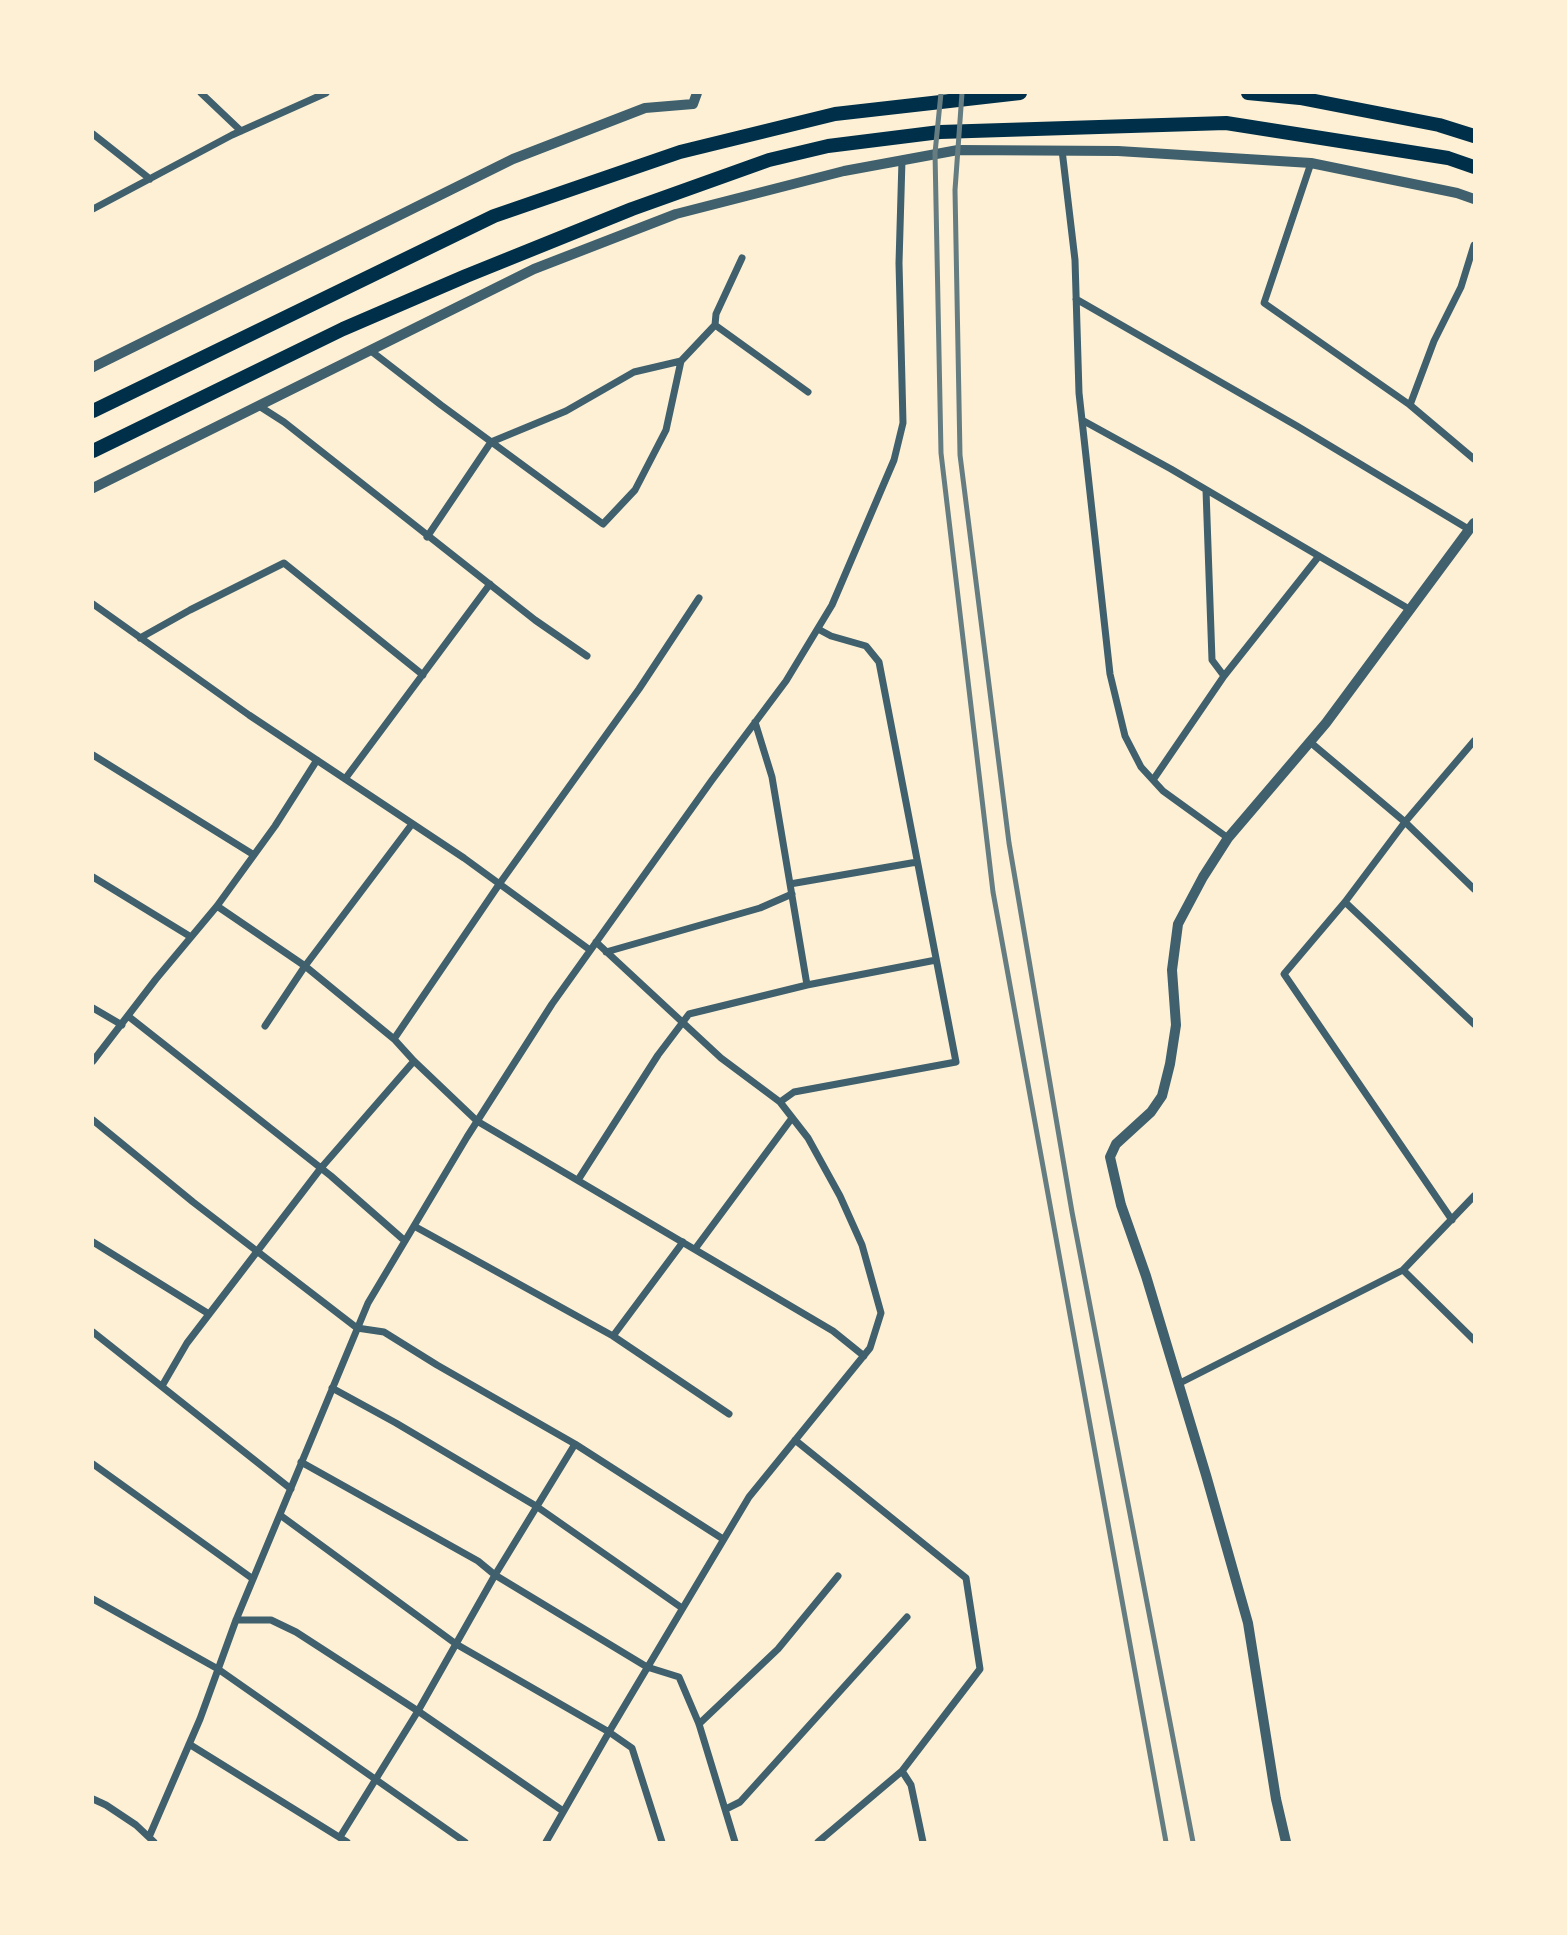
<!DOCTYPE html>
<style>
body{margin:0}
#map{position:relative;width:1567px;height:1935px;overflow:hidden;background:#fdf0d5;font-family:"Open Sans",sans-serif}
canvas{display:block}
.frame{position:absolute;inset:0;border:94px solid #fdf0d5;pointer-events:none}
</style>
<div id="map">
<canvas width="1567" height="1935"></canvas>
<div class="frame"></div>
</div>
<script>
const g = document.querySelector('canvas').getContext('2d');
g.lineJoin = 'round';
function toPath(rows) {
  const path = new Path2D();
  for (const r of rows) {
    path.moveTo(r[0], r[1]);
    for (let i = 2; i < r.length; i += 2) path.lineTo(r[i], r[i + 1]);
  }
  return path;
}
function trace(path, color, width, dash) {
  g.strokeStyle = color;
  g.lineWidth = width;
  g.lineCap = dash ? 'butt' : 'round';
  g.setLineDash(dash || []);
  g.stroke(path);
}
const minor = toPath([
 [201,93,241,131],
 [93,134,150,179],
 [1062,150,1075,260,1079,393,1110,674,1125,736,1141,767,1163,791,1228,838],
 [1311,163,1264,303,1410,405,1474,459],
 [93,209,232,135,326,93],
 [1076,299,1297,426,1470,530],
 [715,325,808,392],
 [371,351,441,405,603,524,635,490,666,430,681,361,715,325,716,314,742,258],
 [1410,405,1434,341,1461,287,1474,245],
 [259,406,284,422,535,620,587,656],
 [1082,420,1171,469,1409,609],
 [1206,490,1212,660,1224,676],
 [427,537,491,442,566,411,634,372,681,361],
 [93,604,249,715,464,858,590,950],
 [140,638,190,610,284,563,423,675],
 [755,722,772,777,807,985],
 [1310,742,1405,822,1474,889],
 [93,755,254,855],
 [345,779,490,584],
 [1153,780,1224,676,1319,556],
 [93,877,191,937],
 [790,884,917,862],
 [1345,902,1474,1024],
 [217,906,305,966,394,1039,414,1061,477,1121,833,1331,864,1356],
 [606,952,760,908,792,894],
 [93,1008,122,1025],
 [128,1016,331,1176,405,1241],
 [265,1026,305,966,412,824],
 [394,1039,500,883,639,689,699,598],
 [93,1061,156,979,217,906,275,826,317,760],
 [780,1102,794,1092,956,1062,879,662,866,646,831,636,818,629],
 [93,1120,193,1202,357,1328,384,1332,437,1365,575,1444,723,1539],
 [578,1180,658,1055,689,1014,807,985,936,960],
 [1452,1220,1284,974,1345,902,1405,822,1474,741],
 [414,1226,613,1336,729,1414],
 [93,1242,209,1314],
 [695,1249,792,1118],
 [1403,1270,1474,1340],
 [93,1332,291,1489],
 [613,1336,683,1242],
 [1178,1384,1403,1270,1474,1196],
 [162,1386,187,1343,321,1168,414,1061],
 [332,1388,396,1423,536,1506,682,1608],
 [795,1440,966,1578,980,1669,902,1771,818,1842],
 [301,1462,478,1561,495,1575,647,1667,679,1677,699,1724,735,1842],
 [93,1464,253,1579],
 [280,1515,456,1644,609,1732,632,1748,662,1842],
 [93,1599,218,1669,465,1842],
 [236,1620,271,1620,296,1632,418,1711,563,1811],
 [699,1724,778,1649,838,1576],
 [189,1744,347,1842],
 [902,1771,911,1785,923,1842],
 [93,1799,106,1805,136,1825,154,1842],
 [726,1809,740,1802,907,1617],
 [149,1837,200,1719,236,1620,368,1303,467,1137,552,1004,712,780,786,681,832,605,894,460,903,423,899,263,902,160],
 [340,1837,418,1711,495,1575,575,1444],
 [546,1842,609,1732,749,1497,870,1348,881,1313,862,1245,840,1196,808,1138,780,1102,721,1058,596,942]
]);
const tertiary = toPath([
 [93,367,513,159,645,108,693,104,697,93],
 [93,488,534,269,676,214,844,171,958,150,1118,151,1311,163,1457,193,1474,199],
 [1286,1842,1276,1799,1248,1623,1206,1475,1146,1276,1121,1205,1110,1157,1116,1144,1151,1112,1162,1096,1170,1064,1176,1025,1172,970,1178,924,1203,877,1228,838,1326,723,1474,523]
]);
const trunk = toPath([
 [1248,93,1300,98,1439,125,1474,136],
 [93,411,494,216,680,152,835,114,1020,93],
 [93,451,343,329,466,276,632,209,769,160,828,146,940,132,1226,123,1448,158,1474,167]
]);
const rail = toPath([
 [941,93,935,153,941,453,993,892,1166,1842],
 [962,93,955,190,960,455,1009,843,1072,1212,1193,1842]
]);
trace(minor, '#3f606c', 7);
trace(tertiary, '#3f606c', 10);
trace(trunk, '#003049', 14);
trace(rail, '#657d81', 5);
</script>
